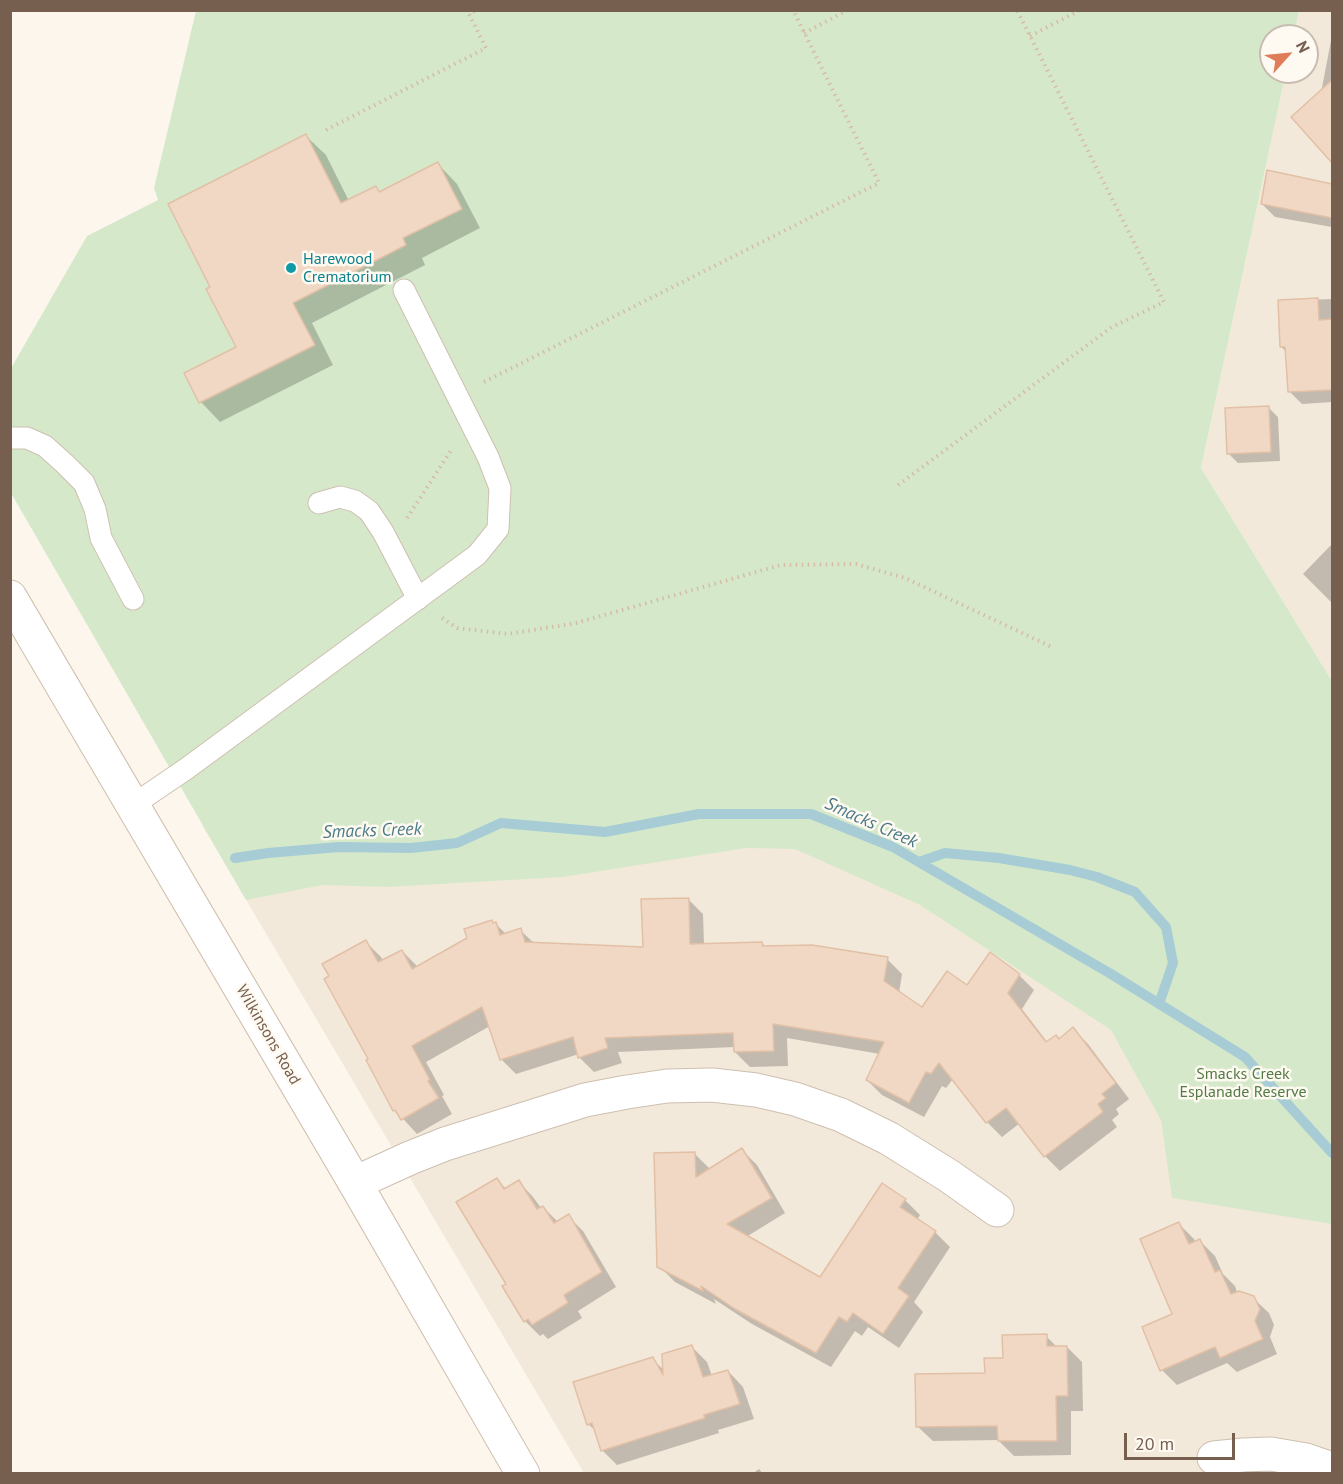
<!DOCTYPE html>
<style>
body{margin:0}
#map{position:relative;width:1343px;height:1484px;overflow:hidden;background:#fcf6ec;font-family:"PT Sans",sans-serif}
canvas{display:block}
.frame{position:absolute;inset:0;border:12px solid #765f4f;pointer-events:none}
.north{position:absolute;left:1259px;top:24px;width:60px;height:60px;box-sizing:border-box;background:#fefaf2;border:2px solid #c8bcb1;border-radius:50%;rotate:63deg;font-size:16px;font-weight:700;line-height:24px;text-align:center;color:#765f4f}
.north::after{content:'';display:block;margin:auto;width:21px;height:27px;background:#de7d58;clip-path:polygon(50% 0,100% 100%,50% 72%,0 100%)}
.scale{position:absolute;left:1124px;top:1433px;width:111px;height:27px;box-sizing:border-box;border:3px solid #765f4f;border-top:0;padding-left:8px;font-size:18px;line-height:21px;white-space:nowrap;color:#765f4f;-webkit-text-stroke:4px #fefaf2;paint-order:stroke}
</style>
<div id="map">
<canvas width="1343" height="1484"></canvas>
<div class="frame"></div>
<div class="north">N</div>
<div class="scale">20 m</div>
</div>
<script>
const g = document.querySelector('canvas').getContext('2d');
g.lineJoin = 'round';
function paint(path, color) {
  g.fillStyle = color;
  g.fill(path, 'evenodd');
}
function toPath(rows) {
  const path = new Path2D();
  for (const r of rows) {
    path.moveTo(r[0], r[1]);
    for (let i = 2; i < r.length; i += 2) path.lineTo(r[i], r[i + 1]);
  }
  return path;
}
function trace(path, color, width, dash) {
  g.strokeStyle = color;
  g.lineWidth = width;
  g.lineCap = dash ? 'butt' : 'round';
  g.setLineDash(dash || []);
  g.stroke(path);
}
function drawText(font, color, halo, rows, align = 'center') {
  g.font = font + ' "PT Sans",sans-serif';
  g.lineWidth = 5;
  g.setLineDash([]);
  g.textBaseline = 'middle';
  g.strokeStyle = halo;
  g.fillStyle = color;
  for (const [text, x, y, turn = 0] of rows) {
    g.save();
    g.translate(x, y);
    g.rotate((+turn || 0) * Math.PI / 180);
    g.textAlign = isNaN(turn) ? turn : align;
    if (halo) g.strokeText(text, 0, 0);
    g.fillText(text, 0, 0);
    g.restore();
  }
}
const residential = toPath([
 [1299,11,1332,11,1332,681,1201,468,1286,72,1307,72,1307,36,1294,36],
 [687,733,1332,1052,1332,1473,584,1473,202,825,389,771]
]);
const green = toPath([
 [196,11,1299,11,1294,36,1271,36,1271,72,1286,72,1201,468,1332,681,1332,1224,1172,1198,1161,1120,1111,1030,920,905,795,849,746,848,563,877,388,887,323,885,246,900,11,493,10,370,87,236,158,200,154,188]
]);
const shadow = toPath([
 [1332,35,1332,160,1325,153,1321,93],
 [306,136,326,155,349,201,375,188,381,193,438,164,457,184,480,228,422,258,425,265,312,323,333,365,220,422,201,402,186,374,238,348,212,288],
 [1268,172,1332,186,1332,227,1275,217,1262,204],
 [1332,299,1332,402,1302,404,1289,391,1287,352,1281,347,1279,301],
 [1268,407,1278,417,1280,461,1238,463,1228,453],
 [1332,544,1332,603,1303,574],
 [688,899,703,914,704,945,762,943,766,948,887,959,902,974,899,993,922,1010,968,987,990,954,1019,975,1034,990,1022,1009,1048,1043,1059,1040,1073,1029,1088,1044,1129,1099,1116,1109,1119,1114,1112,1120,1117,1127,1060,1171,1045,1156,1020,1123,1002,1137,987,1122,953,1079,946,1088,942,1086,924,1117,882,1095,867,1080,880,1054,787,1038,788,1066,750,1067,735,1052,735,1047,618,1052,622,1063,594,1072,579,1057,579,1054,516,1074,501,1059,490,1026,426,1062,444,1095,442,1096,452,1114,417,1134,395,1110,366,942,381,957,383,961,402,951,418,967,496,924,506,934,520,930,535,944,644,949],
 [742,1150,757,1165,785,1213,746,1237,821,1279,905,1200,920,1215,917,1220,935,1232,950,1247,914,1302,923,1312,899,1348,868,1327,862,1336,855,1331,831,1367,752,1324,714,1299,716,1304,675,1282,659,1266,695,1154,710,1169],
 [497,1179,506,1189,518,1181,533,1197,541,1208,543,1207,558,1222,568,1216,583,1231,616,1287,578,1311,582,1318,548,1339,543,1334,540,1336,525,1321,508,1284],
 [1179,1224,1194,1239,1196,1243,1200,1241,1215,1256,1223,1274,1235,1286,1237,1292,1253,1298,1269,1313,1274,1325,1270,1337,1277,1354,1237,1372,1227,1363,1177,1385,1162,1370,1174,1315],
 [1046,1336,1058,1348,1067,1347,1082,1362,1083,1411,1071,1411,1071,1455,1014,1456,998,1440,933,1441,917,1426,1004,1360],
 [692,1347,707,1362,712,1376,728,1371,743,1387,754,1419,718,1430,719,1433,617,1465,602,1450,597,1432,588,1424,652,1359,665,1371],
 [759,1469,763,1474,752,1474]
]);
const stream = toPath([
 [235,858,268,853,339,847,411,848,457,843,501,823,605,832,699,814,811,814,893,847,1111,974,1245,1057,1332,1153],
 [919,862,945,853,999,858,1070,870,1097,877,1135,892,1166,927,1173,963,1159,1004]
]);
const building = toPath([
 [1332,80,1332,163,1291,117,1332,80],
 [306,134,341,203,376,186,379,192,438,162,462,209,403,238,406,245,293,303,315,345,199,403,184,373,236,347,206,289,210,287,168,204,306,134],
 [1267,170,1332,184,1332,218,1261,204,1267,170],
 [1318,298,1319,320,1332,319,1332,390,1288,392,1285,347,1280,347,1278,300,1318,298],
 [1269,406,1271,452,1227,454,1225,408,1269,406],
 [689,898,690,944,762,942,763,946,812,945,888,957,884,981,922,1007,947,971,967,985,990,952,1020,974,1008,993,1046,1042,1056,1035,1059,1039,1073,1027,1116,1083,1102,1094,1106,1098,1098,1104,1103,1112,1044,1157,1006,1108,986,1123,939,1063,931,1074,926,1072,909,1103,866,1080,884,1042,773,1024,774,1051,734,1052,733,1033,605,1038,608,1048,578,1058,573,1037,500,1060,482,1007,412,1046,430,1080,428,1081,439,1098,401,1120,395,1110,393,1111,366,1060,368,1059,324,979,329,976,322,964,366,940,378,962,402,950,412,969,467,938,464,929,492,920,493,923,496,922,500,935,521,928,525,942,643,947,641,899,689,898],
 [742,1148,772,1198,727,1224,820,1277,882,1183,906,1199,900,1207,936,1231,898,1288,909,1296,883,1334,853,1313,847,1322,839,1317,816,1353,735,1309,701,1286,703,1291,657,1267,654,1153,695,1152,696,1177,742,1148],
 [497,1178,504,1189,519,1180,537,1209,543,1206,554,1223,569,1214,602,1272,564,1295,568,1303,532,1325,528,1319,524,1322,502,1286,506,1284,456,1202,497,1178],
 [1179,1222,1189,1244,1200,1239,1215,1272,1220,1270,1231,1294,1239,1291,1254,1296,1260,1309,1255,1321,1263,1339,1220,1358,1215,1347,1160,1371,1142,1327,1172,1314,1140,1239,1179,1222],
 [1047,1334,1047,1346,1067,1346,1068,1396,1056,1396,1057,1441,998,1441,997,1426,916,1427,915,1374,985,1373,984,1358,1003,1358,1002,1335,1047,1334],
 [692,1345,703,1377,728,1370,740,1404,704,1415,705,1418,601,1451,592,1423,587,1425,573,1382,653,1357,663,1375,662,1354,692,1345]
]);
const path = toPath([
 [804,33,848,10],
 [1030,36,1080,10],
 [326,130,486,48,469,14,476,10],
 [484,382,879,183,793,10],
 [898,485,1112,327,1164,302,1017,10],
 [407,518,452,449],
 [442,618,457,628,508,634,576,623,781,565,856,564,905,578,1054,648]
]);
const lane = toPath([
 [10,438,27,438,45,446,65,464,84,483,95,509,101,538,133,599],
 [319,503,340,497,355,501,369,511,383,532,418,599],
 [133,805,186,769,477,555,498,529,500,488,488,457,404,290]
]);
const street = toPath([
 [355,1183,410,1158,445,1144,585,1100,627,1092,667,1086,712,1085,756,1090,795,1099,841,1115,888,1138,949,1176,997,1210],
 [1214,1458,1243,1455,1271,1454,1306,1460,1332,1469]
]);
const secondary = toPath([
 [10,597,355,1183,523,1474]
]);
const markers = [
 [291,268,6,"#0f9aa8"]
];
const cultureNames = [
 ["Harewood",303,259],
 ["Crematorium",303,277]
];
const streetNames = [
 ["Wilkinsons Road",268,1035,60]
];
const parkNames = [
 ["Smacks Creek",1243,1074],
 ["Esplanade Reserve",1243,1092]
];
const waterNames = [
 ["Smacks Creek",871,823,24],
 ["Smacks Creek",372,831,-2]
];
paint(residential, '#f3e9da');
paint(green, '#d5e9ca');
paint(shadow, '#0003');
trace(stream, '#a7ccd6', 10);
paint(building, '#f0d8c5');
trace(building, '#e2c0a6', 1.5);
trace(lane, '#cebfb1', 23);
trace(street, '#cebfb1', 35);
trace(secondary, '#d0c0af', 35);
trace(path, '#d5bca7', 4, [1.5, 4.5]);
trace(lane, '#fff', 21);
trace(street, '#fff', 33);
trace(secondary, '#fff', 33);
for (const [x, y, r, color] of markers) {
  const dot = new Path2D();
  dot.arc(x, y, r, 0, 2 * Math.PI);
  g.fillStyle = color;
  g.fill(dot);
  trace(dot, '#fefaf2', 2);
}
drawText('16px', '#0d838f', '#fefaf2', cultureNames, 'left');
drawText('16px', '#765f4f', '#fefaf2', streetNames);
drawText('16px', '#547b47', '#fefaf2', parkNames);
drawText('italic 18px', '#497a88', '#fefaf2', waterNames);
</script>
